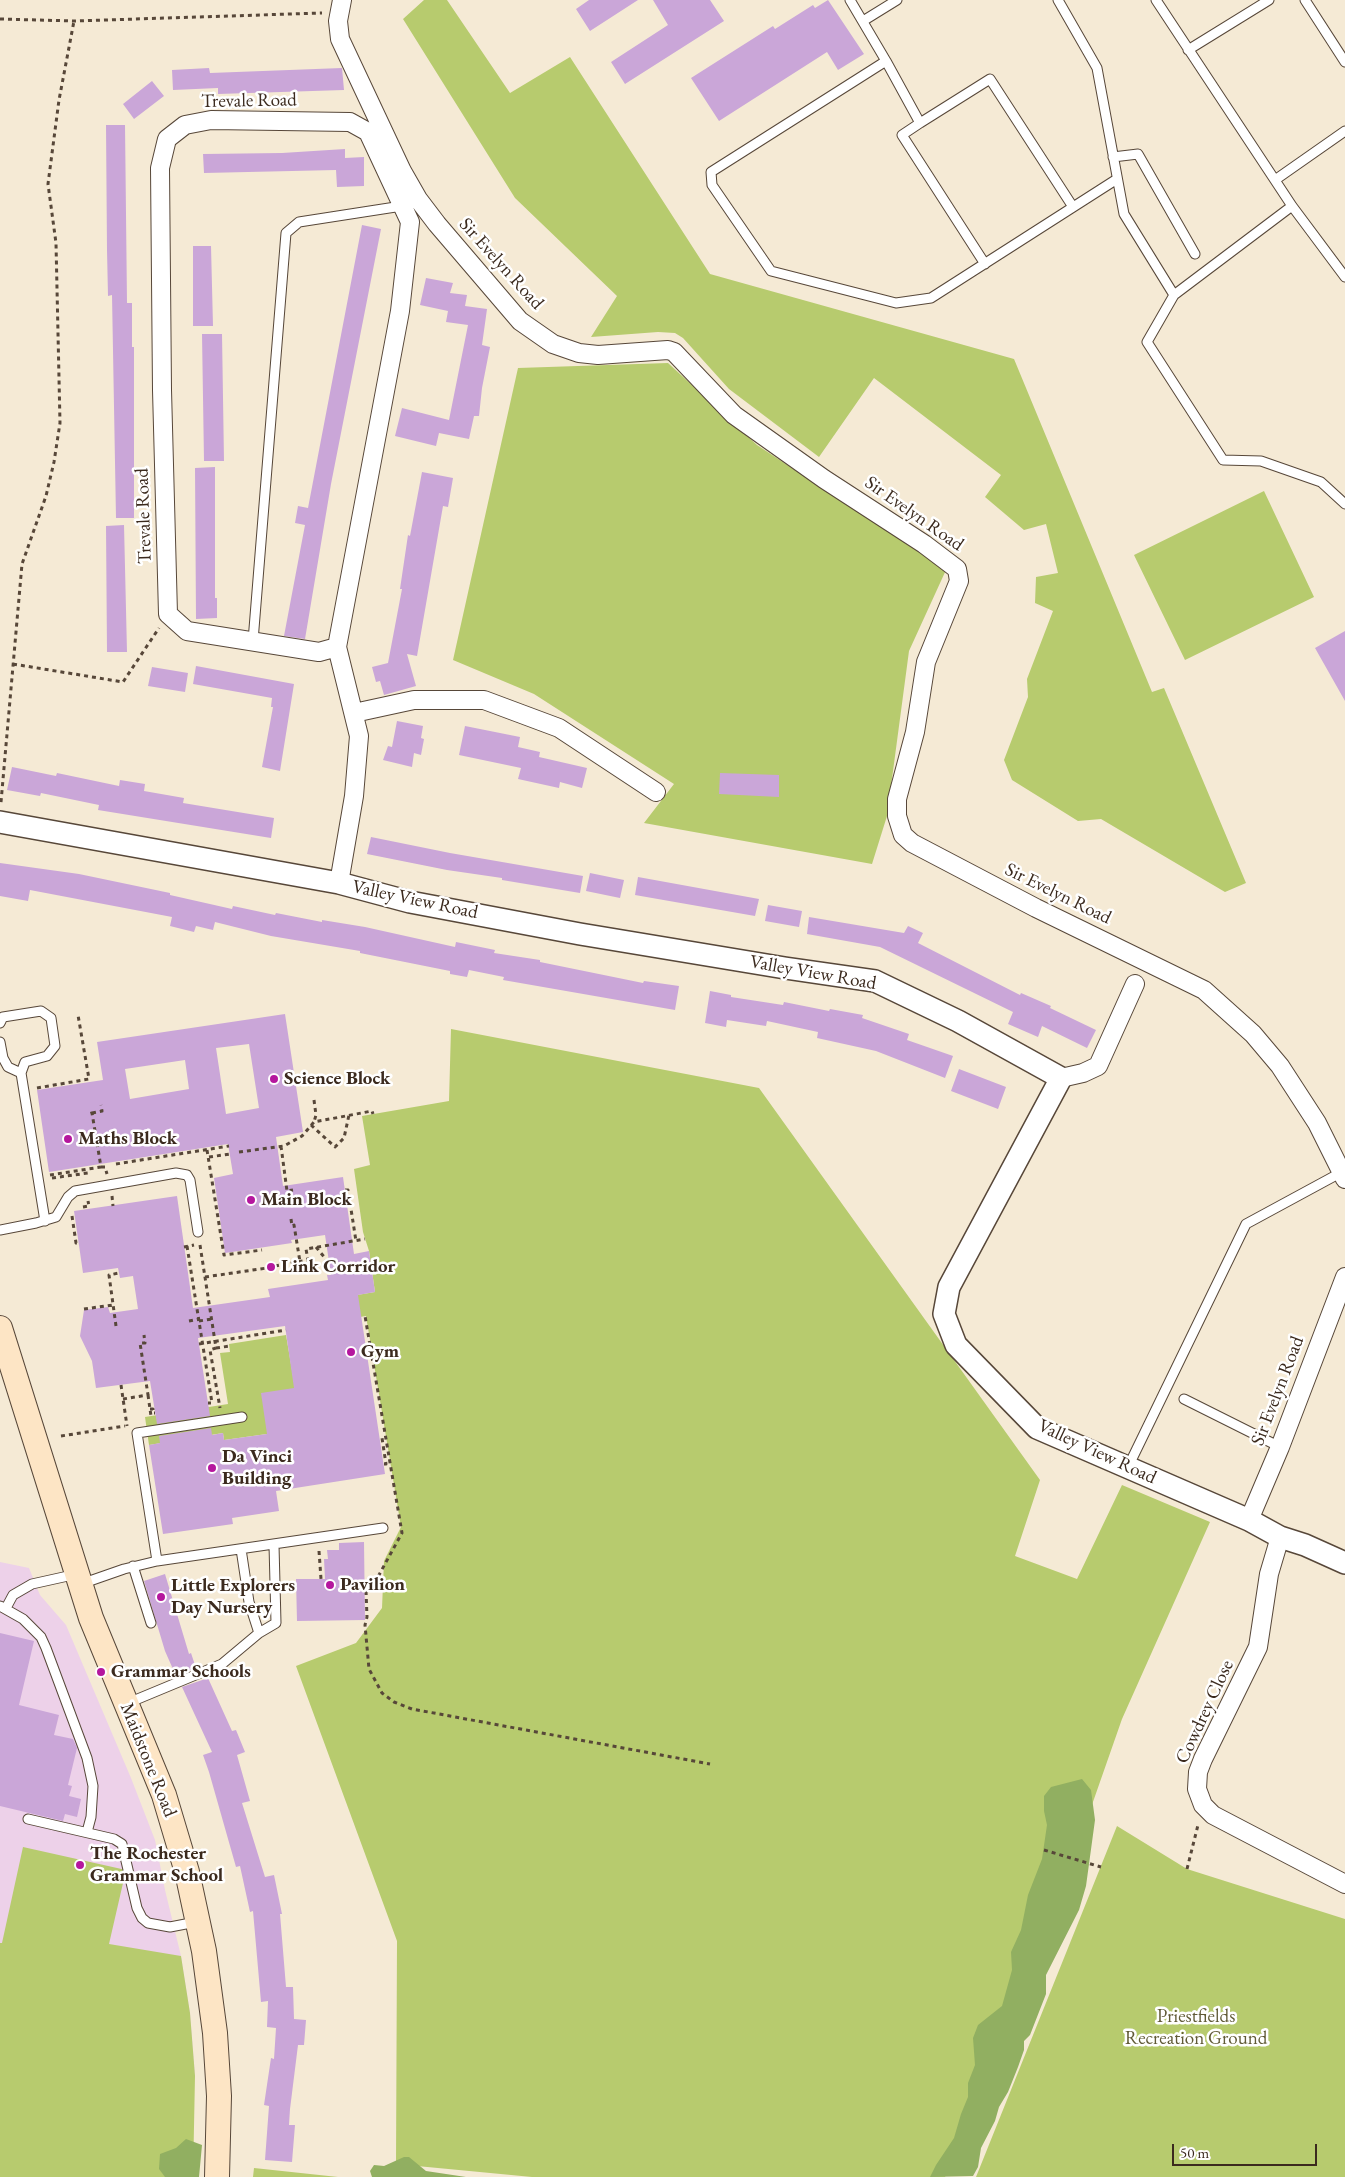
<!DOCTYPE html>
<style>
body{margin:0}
#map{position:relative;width:1345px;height:2177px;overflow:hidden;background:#f5ead5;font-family:"EB Garamond",serif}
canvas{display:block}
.scale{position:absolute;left:1172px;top:2144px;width:145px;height:22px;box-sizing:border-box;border:2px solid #3b2a1e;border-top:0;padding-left:6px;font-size:15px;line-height:18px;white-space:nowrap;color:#3b2a1e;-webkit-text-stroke:4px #fff;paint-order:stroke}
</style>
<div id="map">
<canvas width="1345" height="2177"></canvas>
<div class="scale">50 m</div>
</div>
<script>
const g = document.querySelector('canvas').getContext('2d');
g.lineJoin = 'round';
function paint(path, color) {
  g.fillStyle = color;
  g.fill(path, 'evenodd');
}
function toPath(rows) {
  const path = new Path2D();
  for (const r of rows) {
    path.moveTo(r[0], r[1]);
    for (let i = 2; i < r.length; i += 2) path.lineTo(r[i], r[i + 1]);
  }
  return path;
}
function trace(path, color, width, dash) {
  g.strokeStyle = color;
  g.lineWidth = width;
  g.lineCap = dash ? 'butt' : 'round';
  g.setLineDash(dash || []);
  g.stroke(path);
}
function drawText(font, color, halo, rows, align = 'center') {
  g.font = font + ' "EB Garamond",serif';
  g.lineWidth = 5;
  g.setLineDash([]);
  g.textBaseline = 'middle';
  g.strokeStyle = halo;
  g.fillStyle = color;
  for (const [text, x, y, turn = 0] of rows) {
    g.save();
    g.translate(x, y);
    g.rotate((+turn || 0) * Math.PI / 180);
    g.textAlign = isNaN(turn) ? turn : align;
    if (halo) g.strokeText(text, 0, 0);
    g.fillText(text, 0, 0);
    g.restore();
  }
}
const built = toPath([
 [0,1562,29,1568,40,1595,66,1625,131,1778,155,1840,165,1890,181,1956,190,2013,195,2076,0,2177]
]);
const green = toPath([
 [424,0,447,0,510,93,570,57,710,274,1014,359,1152,692,1164,688,1246,883,1225,892,1101,819,1078,821,1012,780,1004,760,1028,697,1027,679,1053,611,1035,603,1036,577,1058,573,1046,524,1024,530,985,497,1001,475,874,378,819,457,729,389,683,338,675,333,658,332,591,337,617,296,515,198,403,19],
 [668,363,757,445,946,570,909,651,887,816,872,864,644,823,674,784,534,694,453,660,518,368],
 [1264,491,1314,597,1185,660,1134,555],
 [451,1029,759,1088,1040,1480,1015,1556,1077,1579,1122,1485,1210,1522,1122,1719,1073,1859,945,2177,532,2177,396,2164,397,1941,296,1666,356,1643,382,1608,384,1561,401,1527,366,1316,360,1317,357,1295,375,1292,369,1251,363,1232,354,1169,370,1165,362,1116,449,1101],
 [286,1335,295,1388,267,1434,224,1440,223,1433,149,1445,145,1417,228,1404,220,1353,230,1352,229,1344],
 [1117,1826,1187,1869,1345,1919,1345,2177,976,2177],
 [23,1847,126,1870,109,1944,181,1956,190,2013,195,2076,193,2177,0,2177,0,1943,2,1943],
 [254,2168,338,2177,253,2177]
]);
const forest = toPath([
 [1082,1779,1091,1790,1095,1820,1086,1886,1079,1910,1046,1975,1046,1994,1030,2035,1024,2041,1024,2050,1018,2067,1008,2092,999,2107,995,2121,981,2148,978,2167,973,2176,930,2177,936,2165,954,2138,961,2114,968,2097,968,2083,975,2065,973,2038,978,2025,1002,2006,1012,1970,1011,1952,1021,1930,1028,1895,1042,1859,1047,1825,1044,1811,1044,1796,1051,1787],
 [186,2139,202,2145,199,2177,165,2177,159,2169,160,2154,176,2148],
 [404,2157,409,2157,426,2171,466,2177,372,2177,370,2171,374,2165,384,2166]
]);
const building = toPath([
 [589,0,638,0,590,31,576,9],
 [653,0,710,0,724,21,625,84,611,62,668,25],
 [828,0,864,54,838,70,827,52,719,121,691,78,773,26,775,29,813,5,815,8],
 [209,68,210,73,342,68,344,90,218,94,218,88,173,90,172,70],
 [152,81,164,96,134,119,123,104],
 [106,125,125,125,127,303,132,303,132,347,134,347,134,518,116,518,112,295,108,296,107,250],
 [345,149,345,158,364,157,364,186,337,187,336,170,204,173,203,154,282,153],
 [362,225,381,229,331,484,305,639,284,636,305,525,295,523,298,506,308,508],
 [193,246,211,246,213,326,193,326],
 [426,278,453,283,450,293,467,295,465,306,487,309,482,345,490,347,482,388,479,416,474,416,469,439,439,433,436,446,395,436,402,408,449,420,468,325,446,322,448,311,420,305],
 [202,334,222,334,224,461,204,461],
 [215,467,215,598,217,598,217,618,196,619,195,468],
 [422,472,453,478,448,507,443,506,417,656,407,654,416,686,384,695,380,681,376,682,372,667,388,663,402,589,400,589,408,535,410,536],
 [124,525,127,652,107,652,106,526],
 [1345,631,1345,701,1315,648],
 [196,666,294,684,280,771,262,767,273,707,271,707,272,698,193,684],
 [152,667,188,673,185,692,148,686],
 [397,721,423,726,421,738,424,739,421,755,414,753,412,767,383,760,388,746,392,747],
 [465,726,520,737,518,747,540,752,539,757,587,768,582,788,560,782,559,788,518,779,521,768,459,755],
 [12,767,56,776,57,773,119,786,120,780,145,784,144,791,184,798,183,803,274,818,271,838,98,810,99,805,41,793,40,796,7,790],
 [720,773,779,775,779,797,719,794],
 [371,837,450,853,583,876,580,893,502,880,502,878,447,870,367,854],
 [0,863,79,874,170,893,170,895,232,909,233,906,275,915,276,913,322,922,322,920,365,927,455,947,456,942,495,950,494,953,540,960,540,962,643,983,644,981,679,986,675,1010,503,980,504,977,469,970,467,977,450,974,450,971,360,953,360,951,271,936,215,922,213,930,196,926,194,932,170,926,172,917,30,890,28,901,0,896],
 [590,873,624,880,620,898,586,891],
 [638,877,759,899,755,916,635,895],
 [768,905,802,911,799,927,765,921],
 [809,917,904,933,908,926,923,933,918,943,1020,995,1021,993,1051,1006,1050,1008,1096,1030,1087,1048,1042,1026,1038,1037,1008,1024,1013,1012,880,947,807,934],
 [710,991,731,995,731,997,783,1005,784,1002,829,1011,830,1009,863,1015,862,1018,909,1034,907,1040,953,1056,945,1078,876,1051,817,1038,818,1032,767,1021,766,1026,727,1020,726,1027,705,1023],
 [285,1014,303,1132,276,1137,283,1186,343,1177,354,1254,369,1251,375,1292,358,1295,385,1474,276,1491,279,1511,232,1518,233,1524,163,1534,149,1445,160,1443,159,1436,211,1428,212,1435,223,1433,224,1440,267,1434,261,1393,294,1388,285,1326,198,1338,210,1416,157,1424,150,1381,96,1388,92,1361,80,1336,84,1310,108,1307,110,1313,138,1309,133,1276,120,1278,118,1268,83,1273,74,1211,177,1196,193,1308,270,1297,268,1289,328,1280,327,1275,331,1275,325,1235,291,1240,292,1243,225,1253,214,1178,233,1174,228,1144,49,1172,37,1090,103,1080,97,1042],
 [249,1044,259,1108,226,1114,216,1048],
 [185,1060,189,1089,130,1099,125,1069],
 [959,1069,1006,1087,998,1109,951,1091],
 [364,1542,365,1620,297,1621,296,1579,325,1579,324,1559,328,1559,327,1550,339,1550,339,1543],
 [165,1574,189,1654,191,1653,196,1668,176,1676,165,1651,144,1581],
 [0,1633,34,1641,19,1705,59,1715,54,1735,73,1739,77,1748,68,1785,72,1786,69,1796,81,1799,77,1817,65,1814,63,1821,0,1806],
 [208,1678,232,1731,236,1730,245,1752,237,1755,250,1801,242,1803,265,1877,274,1875,282,1914,280,1914,286,1987,293,1987,294,2019,306,2020,304,2045,298,2045,290,2109,289,2125,295,2125,292,2162,265,2160,269,2106,264,2105,271,2058,274,2059,276,2028,267,2027,268,2001,261,2002,253,1911,250,1912,240,1866,236,1867,209,1772,203,1755,212,1752,182,1687]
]);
const path = toPath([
 [0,19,74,21,322,13],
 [13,664,123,682,159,628],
 [1,802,22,564,46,496,54,462,60,423,56,243,48,184,59,100,74,21],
 [37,1088,89,1079,78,1015],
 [314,1100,316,1115,314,1122],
 [92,1113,102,1111,101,1105],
 [311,1125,335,1147,344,1138,349,1115],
 [281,1146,287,1191,293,1190],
 [207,1150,224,1255,262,1250],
 [239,1152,284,1146,302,1136,314,1122,372,1111,373,1114],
 [209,1157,230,1154],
 [116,1164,229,1146],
 [101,1167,105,1167,107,1174],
 [50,1175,101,1167,92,1113,89,1114],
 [52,1178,88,1173],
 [345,1190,348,1190,356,1241],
 [112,1196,113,1206],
 [83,1207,89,1206,88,1201],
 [72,1216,76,1243,79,1242],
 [291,1219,292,1226,294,1225,300,1262],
 [200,1245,216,1348,210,1350,220,1408],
 [187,1246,212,1403,208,1403],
 [184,1247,194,1245],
 [316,1247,325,1258,328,1275],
 [275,1266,308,1260,306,1249,365,1239],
 [205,1277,267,1268],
 [84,1309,113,1305],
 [189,1321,199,1319],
 [199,1321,212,1319],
 [116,1326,109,1275,119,1273],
 [199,1344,286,1330],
 [216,1348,230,1346],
 [121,1385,127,1426],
 [148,1395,151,1416],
 [123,1399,148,1395,140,1343,145,1343,144,1335],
 [150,1409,153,1409,153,1413,155,1413],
 [61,1436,125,1426],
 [384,1464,386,1464,382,1438,386,1438],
 [319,1551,321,1579],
 [365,1591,374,1590,374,1584,402,1533,365,1316],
 [366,1591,367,1617,365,1625,369,1669,382,1693,394,1702,412,1709,710,1764],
 [1044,1850,1101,1867],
 [1187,1869,1198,1825]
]);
const service = toPath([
 [850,0,886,61,711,172,712,185,771,271,896,303,931,298,1117,179],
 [1058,0,1097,68,1124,214,1174,295,1147,342,1223,460,1261,461,1321,482,1345,504],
 [1156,0,1292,206,1345,277],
 [1305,0,1345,62],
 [863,21,897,0],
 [1188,50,1269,0],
 [886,61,920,123,990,79,1073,207],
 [920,123,902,135,985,264],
 [1113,157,1138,154,1195,254],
 [1275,180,1345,131],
 [1174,295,1292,206],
 [253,641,286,233,299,222,402,206],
 [0,1023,3,1017,41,1011,51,1018,55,1046,47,1056,25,1062,21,1073,45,1221],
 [0,1042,3,1058,8,1067,21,1073],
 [0,1230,36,1223,56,1217,68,1197,75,1191,176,1173,187,1175,190,1180,198,1232],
 [1184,1399,1280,1447],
 [1128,1467,1246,1224,1342,1172],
 [241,1549,249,1602,259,1633,276,1623,274,1545],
 [157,1561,137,1433,242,1417],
 [133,1566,151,1623],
 [81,1584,124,1569,157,1561,383,1528],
 [0,1606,23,1619,41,1637,46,1648,87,1758,93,1786,91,1817,87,1832],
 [6,1608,13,1595,32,1584,77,1574],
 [128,1703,222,1664,259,1633],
 [28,1819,114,1839,122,1844,137,1908,142,1918,148,1923,170,1927,196,1922]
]);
const minor = toPath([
 [342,0,338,21,340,39,402,171,418,199,437,224,520,321,553,344,579,353,598,355,668,350,674,352,734,415,824,479,924,544,957,569,959,581,926,662,915,732,897,799,897,816,903,835,912,843,1036,908,1204,990,1253,1034,1280,1066,1317,1123,1345,1179],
 [337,647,319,652,187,631,168,614,162,390,160,168,167,139,185,125,211,120,350,122,368,132,410,222,400,311,337,647,359,736,354,796,339,883],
 [354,713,414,700,484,700,559,728,656,792],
 [1061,1078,1083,1073,1098,1066,1135,984],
 [1249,1520,1280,1447,1345,1277],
 [1280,1537,1269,1574,1258,1647,1203,1759,1198,1772,1197,1789,1203,1805,1213,1815,1345,1884]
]);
const tertiary = toPath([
 [0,822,339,883,410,902,580,934,785,968,875,981,958,1021,1061,1078,949,1287,944,1314,956,1345,1037,1428,1249,1520,1280,1537,1305,1545,1345,1563]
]);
const secondary = toPath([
 [0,1328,91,1618,164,1795,187,1872,204,1951,215,2033,219,2096,217,2177]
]);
const markers = [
 [274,1079,5,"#b5179e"],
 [68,1139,5,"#b5179e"],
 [251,1200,5,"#b5179e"],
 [271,1267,5,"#b5179e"],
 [351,1352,5,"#b5179e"],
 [212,1468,5,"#b5179e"],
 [330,1585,5,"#b5179e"],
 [161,1597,5,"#b5179e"],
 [101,1672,5,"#b5179e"],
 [80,1865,5,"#b5179e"]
];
const streetNames = [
 ["Trevale Road",249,101,-1],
 ["Sir Evelyn Road",501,264,48],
 ["Sir Evelyn Road",914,514,35],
 ["Trevale Road",144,516,-92],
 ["Sir Evelyn Road",1058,894,26],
 ["Valley View Road",415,900,12],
 ["Valley View Road",813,973,10],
 ["Sir Evelyn Road",1278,1391,-69],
 ["Valley View Road",1097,1452,25],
 ["Cowdrey Close",1205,1712,-65],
 ["Maidstone Road",148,1760,68]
];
const poiNames = [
 ["Science Block",284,1079],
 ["Maths Block",78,1139],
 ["Main Block",261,1200],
 ["Link Corridor",281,1267],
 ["Gym",361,1352],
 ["Da Vinci",222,1457],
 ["Building",222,1479],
 ["Pavilion",340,1585],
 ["Little Explorers",171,1586],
 ["Day Nursery",171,1608],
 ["Grammar Schools",111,1672],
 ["The Rochester",90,1854],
 ["Grammar School",90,1876]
];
const parkNames = [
 ["Priestfields",1196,2017],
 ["Recreation Ground",1196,2039]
];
paint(built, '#edd1e9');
paint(green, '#b7cb6e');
paint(forest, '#91af61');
paint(building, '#caa6d8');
trace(service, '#574739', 11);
trace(minor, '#574739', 20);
trace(tertiary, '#574739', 24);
trace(secondary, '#574739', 26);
trace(path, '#574739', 3, [4, 4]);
trace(service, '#fff', 9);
trace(minor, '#fff', 18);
trace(tertiary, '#fff', 21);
trace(secondary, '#fde5c5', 24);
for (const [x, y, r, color] of markers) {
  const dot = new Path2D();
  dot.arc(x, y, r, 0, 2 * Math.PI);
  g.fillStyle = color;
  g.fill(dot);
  trace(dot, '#fff', 2);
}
drawText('19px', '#3b2a1e', '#fff', streetNames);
drawText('bold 19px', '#3b2a1e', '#fff', poiNames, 'left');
drawText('19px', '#605a36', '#fff', parkNames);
</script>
